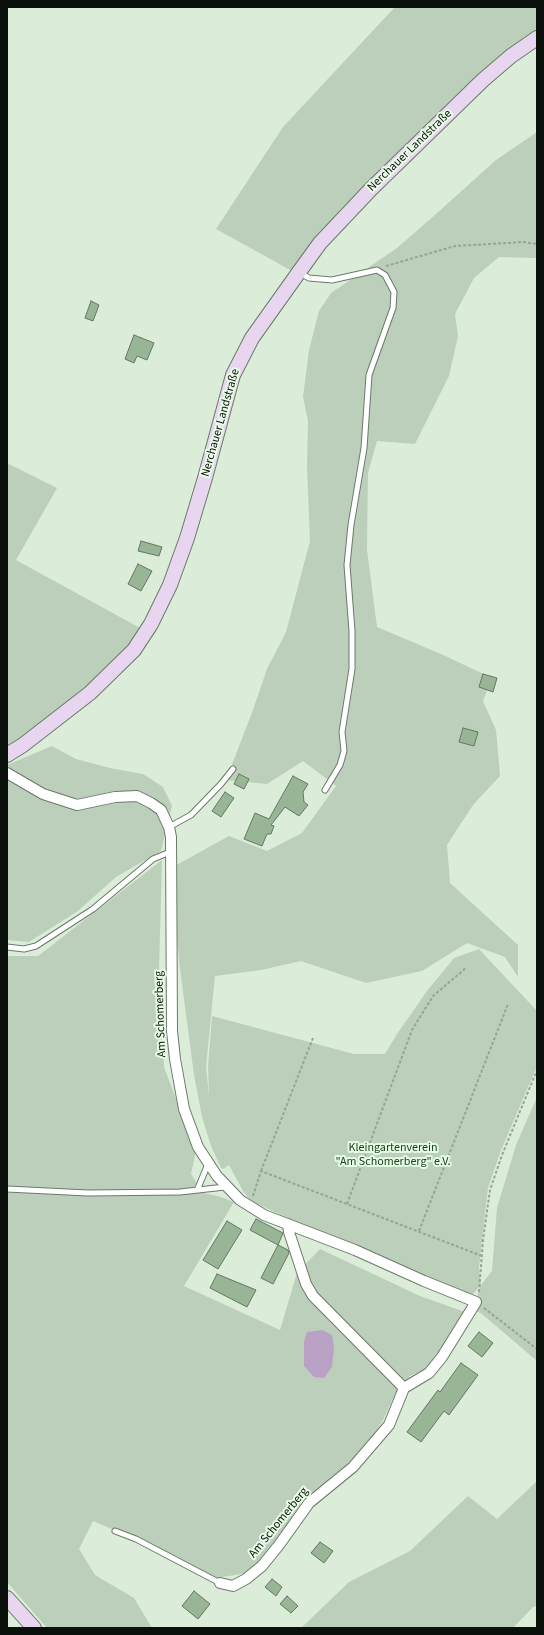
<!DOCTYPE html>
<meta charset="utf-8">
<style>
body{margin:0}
#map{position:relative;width:544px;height:1635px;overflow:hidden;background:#dbedd9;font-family:"Source Sans 3",sans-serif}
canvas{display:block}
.frame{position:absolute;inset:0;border:8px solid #0a100a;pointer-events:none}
</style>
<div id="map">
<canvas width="544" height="1635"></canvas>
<div class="frame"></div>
</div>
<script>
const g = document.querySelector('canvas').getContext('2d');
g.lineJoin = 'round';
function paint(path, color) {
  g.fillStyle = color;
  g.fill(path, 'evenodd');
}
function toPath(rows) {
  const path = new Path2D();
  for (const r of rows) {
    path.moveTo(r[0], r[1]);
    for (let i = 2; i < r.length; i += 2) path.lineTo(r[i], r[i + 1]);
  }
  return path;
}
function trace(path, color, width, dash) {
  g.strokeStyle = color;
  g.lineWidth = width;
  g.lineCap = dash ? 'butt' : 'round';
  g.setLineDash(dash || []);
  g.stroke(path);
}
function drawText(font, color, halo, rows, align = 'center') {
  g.font = font + ' "Source Sans 3",sans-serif';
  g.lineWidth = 4;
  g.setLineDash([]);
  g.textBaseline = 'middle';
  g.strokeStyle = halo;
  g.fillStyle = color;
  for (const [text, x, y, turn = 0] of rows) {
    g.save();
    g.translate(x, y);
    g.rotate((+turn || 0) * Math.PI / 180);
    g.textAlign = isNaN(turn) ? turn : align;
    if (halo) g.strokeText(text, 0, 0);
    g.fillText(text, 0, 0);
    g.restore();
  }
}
const green = toPath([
 [395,7,537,7,537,30,514,46,486,71,342,208,292,271,216,229,283,127],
 [537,132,537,258,499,257,474,278,455,314,458,336,449,376,415,444,377,441,368,473,367,550,377,627,441,654,492,678,483,701,496,730,500,776,473,805,447,845,450,883,518,945,518,977,505,957,467,943,422,971,366,983,301,961,261,970,215,976,206,1067,209,1096,208,1067,212,1016,354,1054,385,1054,397,1034,427,991,454,958,479,949,537,1011,537,1066,500,1153,488,1188,479,1268,481,1285,492,1271,497,1208,516,1145,537,1097,537,1361,482,1314,474,1310,480,1286,472,1295,301,1224,251,1201,243,1191,229,1165,223,1169,221,1168,211,1146,202,1117,194,1075,180,969,171,868,229,836,267,851,302,833,336,786,303,761,267,784,226,780,253,710,267,669,286,632,310,541,307,468,308,421,303,397,309,350,319,311,331,293,397,248,436,214,496,160],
 [7,463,57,488,16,560,140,628,121,655,92,683,40,726,7,748],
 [52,746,76,759,110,768,143,774,163,787,172,806,161,851,116,877,78,911,29,942,7,940,7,765],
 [162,860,159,971,164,1067,196,1151,191,1174,203,1193,218,1196,234,1202,184,1286,280,1330,297,1273,320,1249,420,1296,465,1312,442,1348,427,1368,410,1376,394,1396,383,1420,370,1442,359,1454,304,1499,261,1562,242,1574,215,1578,163,1551,93,1521,79,1549,95,1575,134,1598,152,1628,47,1628,7,1582,7,956,38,956],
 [537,1481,537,1606,533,1607,513,1628,301,1628,349,1582,410,1551,468,1496,497,1519]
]);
const water = toPath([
 [322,1330,332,1335,334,1348,332,1367,324,1378,314,1377,304,1366,304,1342,307,1332]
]);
const building = toPath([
 [91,301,99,305,93,321,85,318,91,301],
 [134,335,154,343,147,360,137,356,134,363,125,359,134,335],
 [141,541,162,547,159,556,138,551,141,541],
 [138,564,152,571,141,591,128,584,138,564],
 [483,674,497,678,493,692,479,687,483,674],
 [463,728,478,732,474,746,459,742,463,728],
 [239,774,249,779,244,789,234,784,239,774],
 [293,776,308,784,303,792,304,802,308,805,299,816,285,807,271,825,274,826,271,834,267,834,262,846,244,839,255,813,269,819,293,776],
 [225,792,234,798,221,817,212,811,225,792],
 [256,1219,283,1233,278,1245,250,1230,256,1219],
 [227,1221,242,1230,218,1269,203,1260,227,1221],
 [278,1245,288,1250,289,1253,273,1284,261,1278,278,1245],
 [217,1274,256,1290,247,1307,210,1288,217,1274],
 [479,1332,493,1343,482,1357,468,1346,479,1332],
 [461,1363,478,1375,449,1415,444,1411,421,1442,407,1432,438,1390,440,1392,461,1363],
 [320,1542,333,1551,324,1563,311,1553,320,1542],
 [272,1579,282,1587,276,1596,265,1587,272,1579],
 [194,1591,210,1604,198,1619,182,1606,194,1591],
 [287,1596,298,1606,291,1613,280,1604,287,1596]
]);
const path = toPath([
 [386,266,455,246,523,242,537,244],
 [261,1171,313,1038],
 [253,1196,261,1171,482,1256],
 [347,1204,412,1030,433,996,466,968],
 [419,1231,508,1004],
 [479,1292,483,1240,490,1190,502,1155,537,1070],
 [484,1308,537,1349]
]);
const lane = toPath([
 [300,273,309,278,332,280,377,270,385,275,394,292,393,308,369,375,364,448,351,525,347,565,352,631,352,669,342,732,344,751,340,765,325,790],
 [169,827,191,815,221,784,233,769],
 [7,947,24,949,36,946,93,909,153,859,170,852],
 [198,1188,208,1164],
 [7,1189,88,1193,180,1192,225,1187],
 [115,1531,136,1539,220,1583]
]);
const street = toPath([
 [7,773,43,794,77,805,115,797,137,796,151,803,161,810,169,827,171,837,172,1031,175,1059,184,1109,198,1147,217,1176,240,1200,264,1215,355,1250,424,1281,476,1302,442,1357,429,1373,404,1388],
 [220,1583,233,1586,246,1579,262,1566,279,1545,309,1503,353,1467,389,1425,404,1388,313,1296,306,1284,289,1232,288,1224]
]);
const secondary = toPath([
 [7,755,23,745,90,693,134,650,151,624,170,585,187,538,205,478,233,375,252,338,299,272,320,243,371,189,483,80,511,56,537,38],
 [7,1598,34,1628]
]);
const streetNames = [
 ["Nerchauer Landstraße",410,151,-44],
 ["Nerchauer Landstraße",221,423,-74],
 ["Am Schomerberg",161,1014,-92],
 ["Am Schomerberg",279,1523,-51]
];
const parkNames = [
 ["Kleingartenverein",393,1148],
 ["\"Am Schomerberg\" e.V.",393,1162]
];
paint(green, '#bccfba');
paint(water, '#b9a2c5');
paint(building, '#98b596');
trace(building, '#667665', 1);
trace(lane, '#6a7a69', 7);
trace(street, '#6a7a69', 12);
trace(secondary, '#6a7a69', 16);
trace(path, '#96a595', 2, [3, 2]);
trace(lane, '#fff', 5);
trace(street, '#fff', 10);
trace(secondary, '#e8d6f0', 14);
drawText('12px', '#0a100a', '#e8fbe7', streetNames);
drawText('12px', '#194318', '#e8fbe7', parkNames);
</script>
